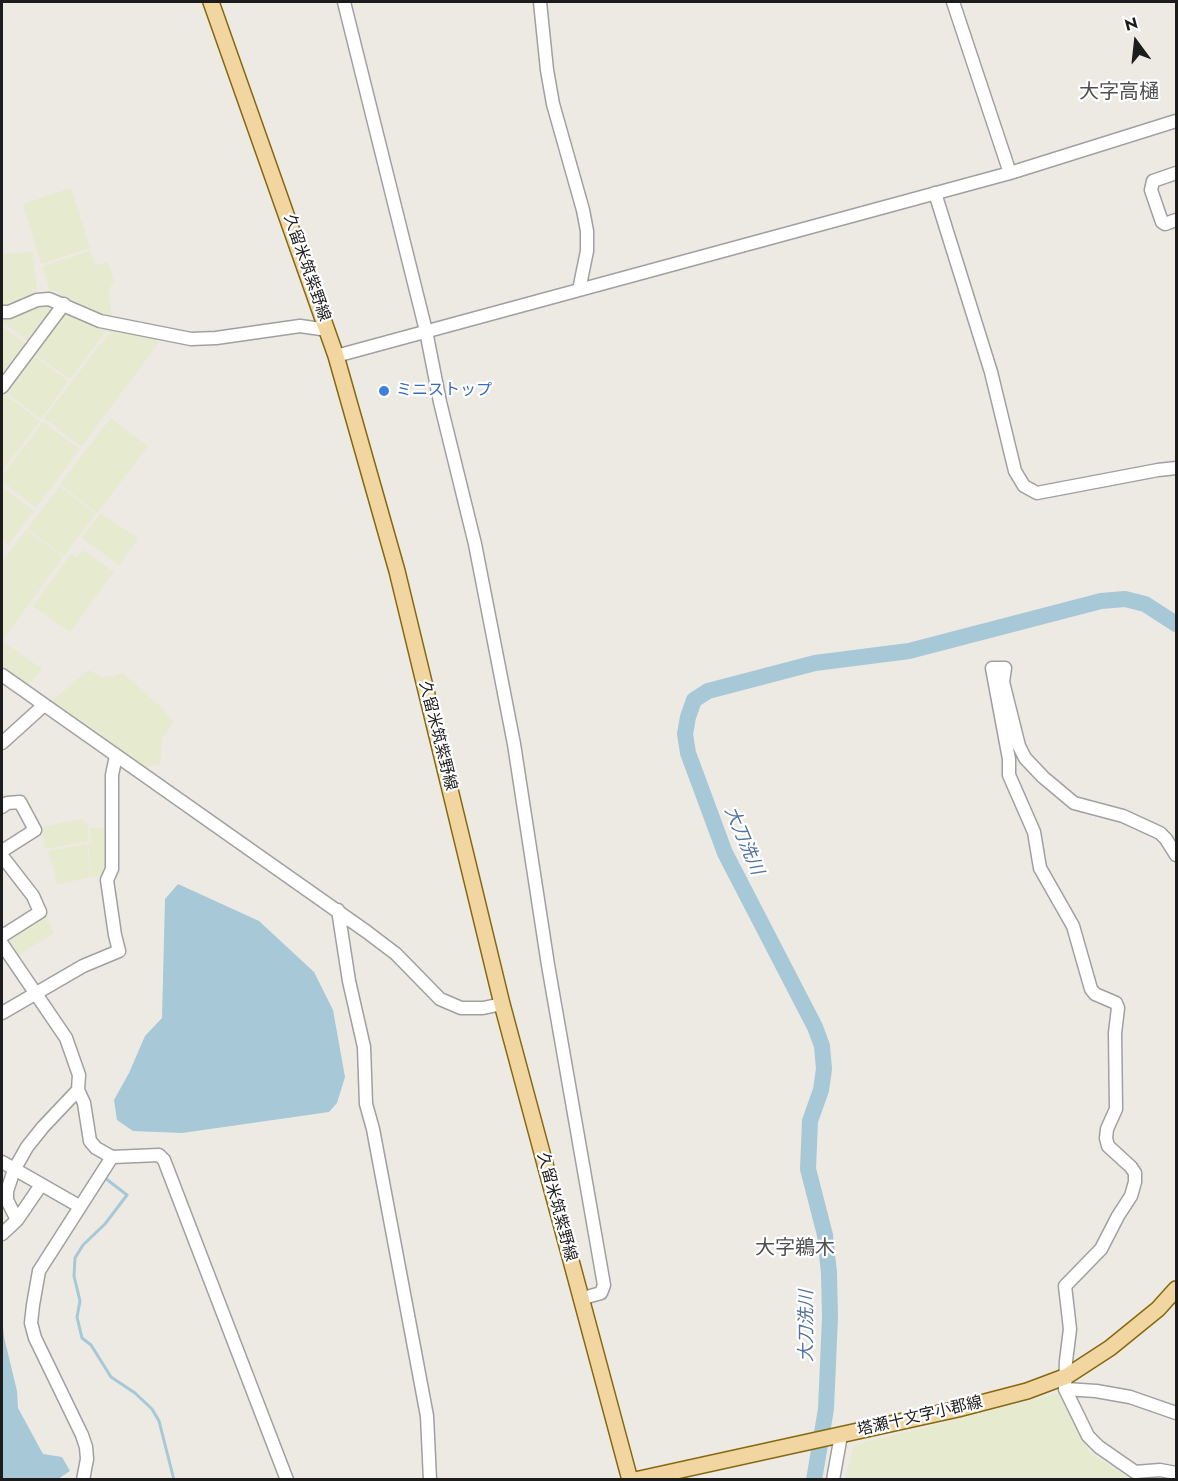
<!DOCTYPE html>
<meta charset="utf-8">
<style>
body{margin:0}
#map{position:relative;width:1178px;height:1481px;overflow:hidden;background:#eceae3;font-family:Jost,sans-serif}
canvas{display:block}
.frame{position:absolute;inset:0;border:3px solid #1c1c1c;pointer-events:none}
.north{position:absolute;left:1106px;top:12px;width:60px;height:60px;-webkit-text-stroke:4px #fff;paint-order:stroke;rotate:345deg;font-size:16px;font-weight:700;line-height:24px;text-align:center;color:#1c1c1c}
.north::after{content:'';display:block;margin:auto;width:21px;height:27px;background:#1c1c1c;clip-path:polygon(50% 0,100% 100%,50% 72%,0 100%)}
</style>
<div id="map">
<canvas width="1178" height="1481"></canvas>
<div class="frame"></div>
<div class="north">N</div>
</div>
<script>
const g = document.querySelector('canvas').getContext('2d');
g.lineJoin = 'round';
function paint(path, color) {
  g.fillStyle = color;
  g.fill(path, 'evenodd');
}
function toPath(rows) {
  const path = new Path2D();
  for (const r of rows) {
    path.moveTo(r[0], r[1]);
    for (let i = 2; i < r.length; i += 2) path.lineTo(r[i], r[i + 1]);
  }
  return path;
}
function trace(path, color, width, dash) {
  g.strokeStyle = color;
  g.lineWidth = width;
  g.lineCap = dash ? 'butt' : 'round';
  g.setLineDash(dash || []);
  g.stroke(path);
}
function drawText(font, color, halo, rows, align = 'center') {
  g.font = font + ' Jost,"Noto Sans JP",sans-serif';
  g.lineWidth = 4.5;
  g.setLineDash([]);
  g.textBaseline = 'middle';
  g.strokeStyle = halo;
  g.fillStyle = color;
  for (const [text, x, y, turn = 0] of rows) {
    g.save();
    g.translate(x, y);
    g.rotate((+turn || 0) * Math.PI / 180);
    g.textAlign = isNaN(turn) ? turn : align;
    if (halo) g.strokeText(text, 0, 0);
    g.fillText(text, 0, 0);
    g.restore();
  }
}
const farmland = toPath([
 [71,188,90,248,41,264,23,204],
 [90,251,95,265,108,262,114,281,109,289,109,298,112,317,60,299,58,291,50,291,44,272,43,266],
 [33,252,37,294,28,296,10,306,2,307,2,254],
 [49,303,56,308,30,343,2,321,5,315,33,305],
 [64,307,109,327,70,379,30,351],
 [2,327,28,345,2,381],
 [112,329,159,337,157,345,81,447,44,418],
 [29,352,68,381,41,419,2,389],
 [2,392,40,421,2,471],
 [111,418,148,446,97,513,60,484],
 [43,422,80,449,36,508,2,481,2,476],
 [60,486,96,514,64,556,27,529],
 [2,487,34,511,8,545,2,539],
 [100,513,138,538,119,565,82,538],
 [26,530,63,557,2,641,2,563],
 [83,550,114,572,70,632,33,606,71,554,77,558],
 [4,642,42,669,28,685,2,665,2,645],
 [88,670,103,677,113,676,123,673,163,709,173,722,162,739,160,764,144,767,96,732,99,727,96,731,52,701],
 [82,819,83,822,87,822,89,841,46,849,41,827],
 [90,828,107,828,110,870,103,875,91,877,88,843,91,843],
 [87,844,90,877,57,885,55,873,48,851],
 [45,913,54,933,15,957,5,939],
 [1060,1393,1090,1453,1125,1475,1151,1479,845,1480,854,1445]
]);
const water = toPath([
 [178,884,259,921,314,972,333,1010,345,1077,337,1103,329,1112,182,1133,133,1131,117,1120,114,1100,129,1073,145,1036,162,1018,165,899],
 [2,1315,4,1337,17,1391,18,1408,43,1454,62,1457,70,1471,58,1479,2,1479]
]);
const stream = toPath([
 [105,1178,127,1195,105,1224,83,1245,75,1258,74,1276,80,1301,77,1317,82,1338,91,1345,111,1377,135,1393,152,1409,159,1421,174,1480]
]);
const river = toPath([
 [814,1480,826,1409,830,1317,829,1273,825,1235,808,1169,810,1121,821,1090,824,1069,822,1046,815,1027,725,853,688,753,685,734,688,717,694,700,708,691,815,663,909,651,1101,601,1125,599,1145,604,1176,624]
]);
const minor = toPath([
 [344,2,426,331,440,402,475,544,514,744,548,965,604,1285,601,1293,580,1299],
 [540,2,547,70,553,104,583,210,587,231,587,251,579,290],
 [953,2,1010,173],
 [1176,173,1153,181,1151,190,1162,222,1165,224,1176,220],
 [935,193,991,372,1015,471,1024,486,1037,493,1158,470,1176,468],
 [2,312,9,312,37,300,49,299,100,321,191,339,216,338,300,326,328,330],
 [336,356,1010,173,1176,121],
 [2,387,64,304],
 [2,675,367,932,396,954,440,999,461,1008,483,1008,502,1004],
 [2,743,43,706],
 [2,807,7,803,20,802,35,830,2,851],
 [1176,855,1166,839,1160,833,1123,816,1074,803,1043,777,1025,758,1019,746,1003,682,1005,668,992,668,1009,759,1009,775,1034,832,1040,868,1073,926,1091,989,1095,994,1116,1003,1118,1008,1115,1033,1116,1109,1107,1129,1106,1138,1108,1146,1131,1167,1135,1173,1135,1182,1131,1196,1118,1216,1101,1249,1065,1286,1070,1329,1066,1361,1065,1389,1088,1436,1099,1447,1135,1472,1160,1470,1176,1473],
 [2,856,33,896,40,912,2,936],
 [338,910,349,981,364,1047,366,1104,373,1129,427,1416,430,1480],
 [2,944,66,1038,79,1075,78,1090,43,1127,27,1147,14,1170,7,1191,7,1200,17,1220],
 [2,1013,83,966,119,951,115,935,107,880,112,869,112,775,116,756],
 [78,1090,84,1103,90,1141,96,1148,112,1157,159,1155,164,1160,287,1480],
 [2,1162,79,1206],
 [2,1234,17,1220,41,1185],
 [1065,1389,1096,1391,1130,1397,1176,1413],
 [83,1480,87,1459,86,1447,82,1435,35,1338,31,1323,33,1305,39,1271,112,1157],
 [833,1480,841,1435]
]);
const major = toPath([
 [211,2,336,356,397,571,502,1004,630,1480],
 [635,1480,958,1409,1027,1391,1067,1376,1110,1348,1158,1309,1176,1289]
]);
const markers = [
 [384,391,6,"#3f7fe0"]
];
const streetNames = [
 ["久留米筑紫野線",306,268,71],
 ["久留米筑紫野線",437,736,76],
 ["久留米筑紫野線",556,1207,75],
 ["塔瀬十文字小郡線",920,1417,-13]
];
const shopNames = [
 ["ミニストップ",396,391]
];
const waterNames = [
 ["大刀洗川",743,841,67],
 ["大刀洗川",808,1326,-90]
];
const quarterNames = [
 ["大字高樋",1119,93],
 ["大字鵜木",795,1249]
];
paint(farmland, '#e6eacf');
paint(water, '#a7c8d6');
trace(stream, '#a7c8d6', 3);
trace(river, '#a7c8d6', 16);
trace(minor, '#a0a0a0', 15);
trace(major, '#86680e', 18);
trace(minor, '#fff', 12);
trace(major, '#f2d6a2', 15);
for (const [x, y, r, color] of markers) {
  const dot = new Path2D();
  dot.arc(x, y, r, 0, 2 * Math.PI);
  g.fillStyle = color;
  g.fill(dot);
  trace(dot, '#fff', 2);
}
drawText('16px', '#1c1c1c', '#fff', streetNames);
drawText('16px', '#366cbe', '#fff', shopNames, 'left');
drawText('italic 18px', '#5273a2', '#fff', waterNames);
drawText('20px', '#4f4f4f', '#fff', quarterNames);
</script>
